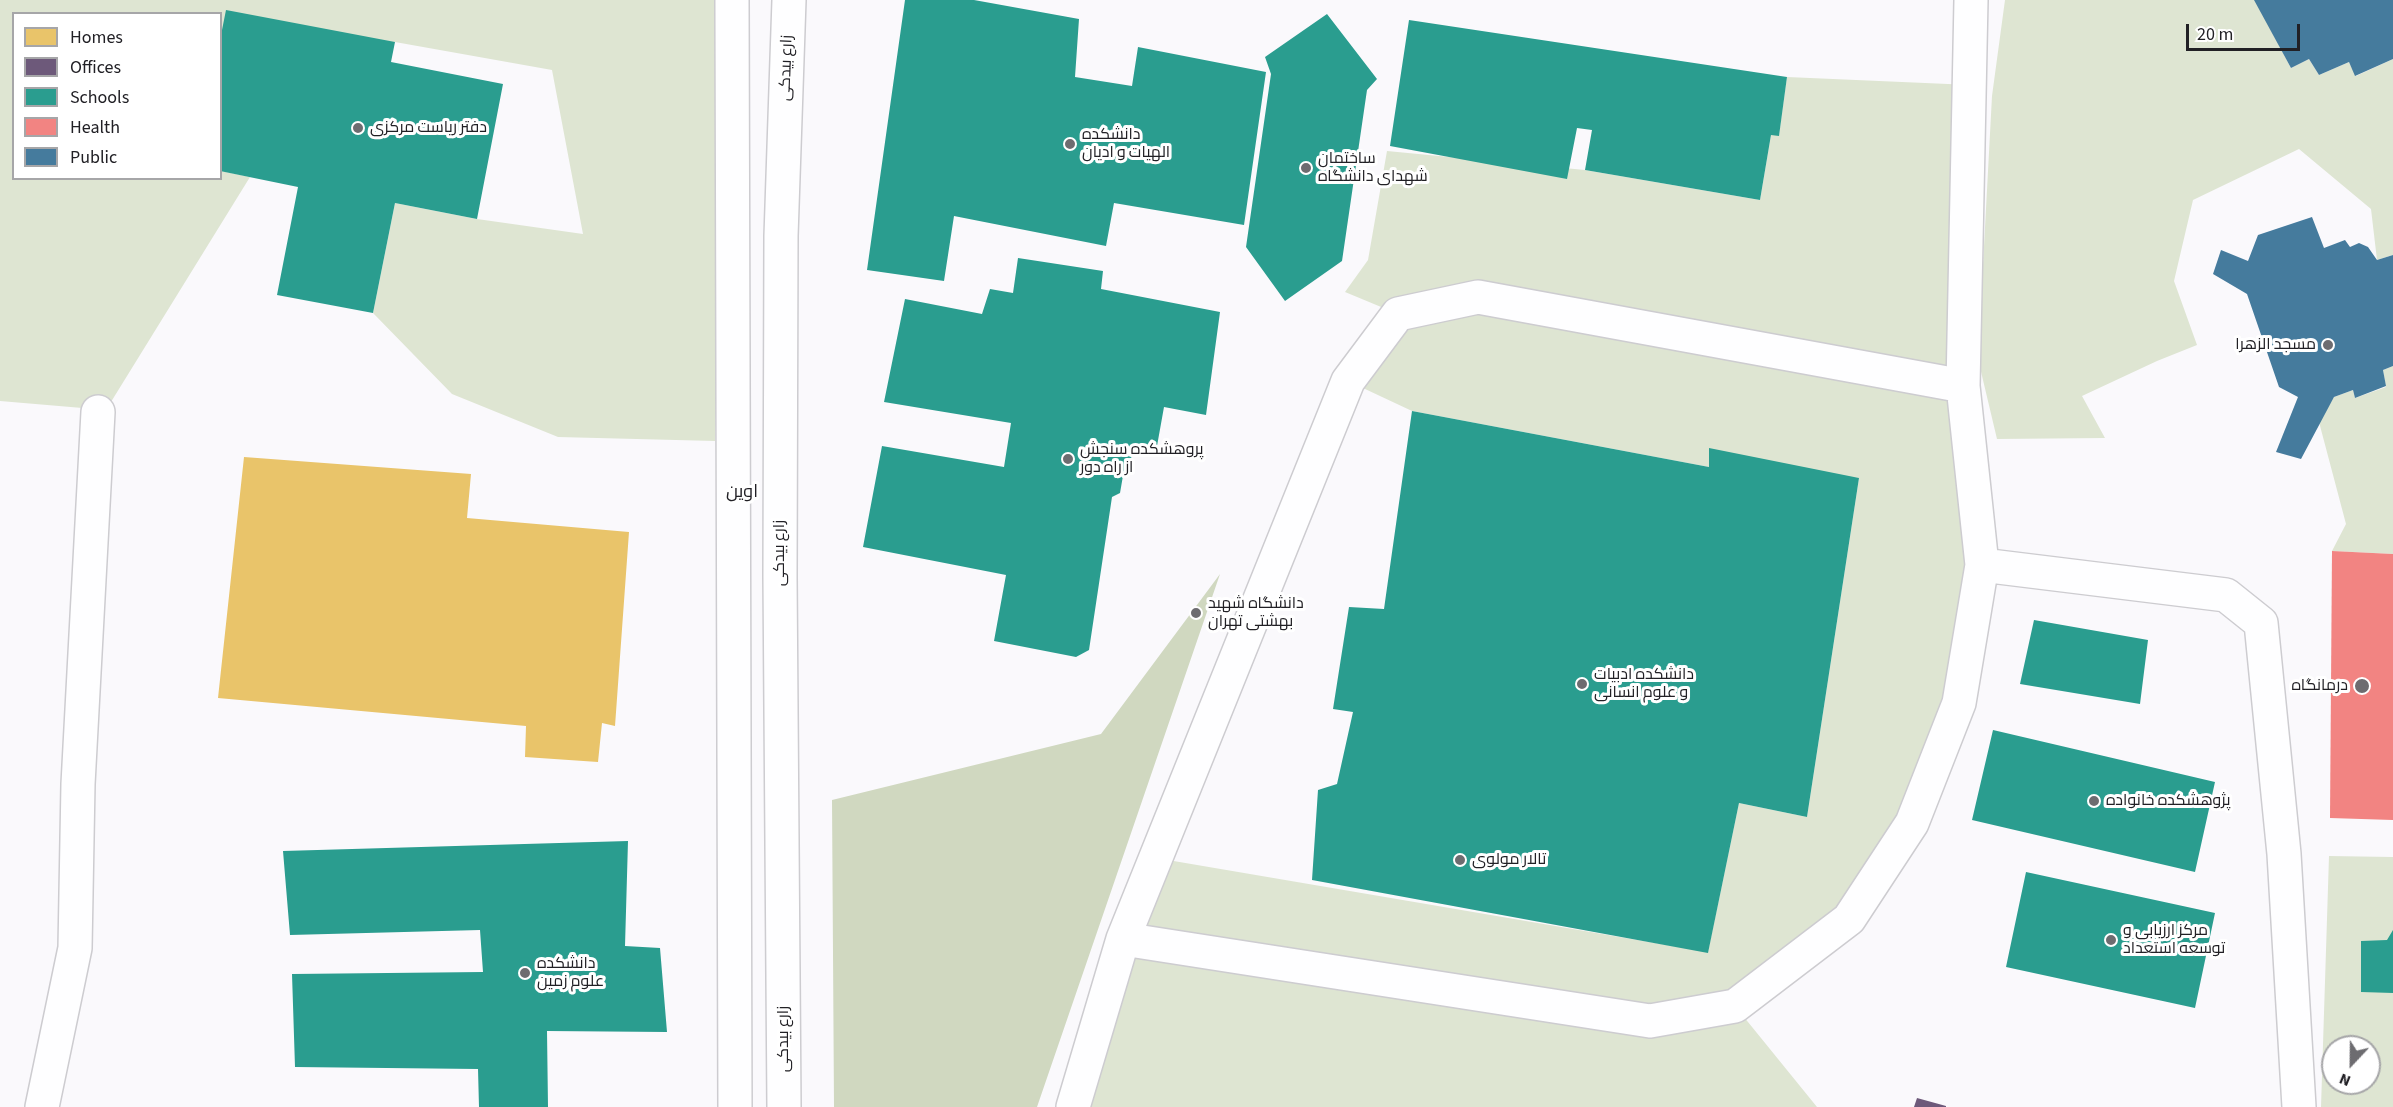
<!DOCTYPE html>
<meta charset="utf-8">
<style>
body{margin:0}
#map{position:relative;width:2393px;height:1107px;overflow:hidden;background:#faf9fc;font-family:"Source Sans 3",sans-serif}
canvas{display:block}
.legend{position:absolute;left:12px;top:12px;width:210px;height:168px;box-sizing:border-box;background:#fff;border:2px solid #a6a6a8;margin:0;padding:8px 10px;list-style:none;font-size:18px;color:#212025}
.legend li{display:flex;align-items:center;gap:12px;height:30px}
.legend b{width:30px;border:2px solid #a6a6a8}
.north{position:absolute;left:2321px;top:1035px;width:60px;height:60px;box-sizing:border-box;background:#fff;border:2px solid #a6a6a8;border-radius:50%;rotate:202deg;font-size:16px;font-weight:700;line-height:24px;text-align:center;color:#212025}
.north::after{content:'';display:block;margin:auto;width:21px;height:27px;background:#6d6c70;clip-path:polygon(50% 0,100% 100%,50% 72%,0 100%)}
.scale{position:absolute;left:2186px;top:24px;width:114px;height:27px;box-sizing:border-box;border:3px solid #212025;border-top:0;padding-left:8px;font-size:18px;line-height:21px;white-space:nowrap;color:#212025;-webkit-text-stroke:4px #fff;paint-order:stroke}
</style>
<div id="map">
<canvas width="2393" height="1107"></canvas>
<ul class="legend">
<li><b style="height:16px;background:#e9c46a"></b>Homes</li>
<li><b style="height:16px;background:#6d597a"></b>Offices</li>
<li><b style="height:16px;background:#2a9d8f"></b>Schools</li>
<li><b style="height:16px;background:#f28482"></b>Health</li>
<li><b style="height:16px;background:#457b9d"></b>Public</li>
</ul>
<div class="north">N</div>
<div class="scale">20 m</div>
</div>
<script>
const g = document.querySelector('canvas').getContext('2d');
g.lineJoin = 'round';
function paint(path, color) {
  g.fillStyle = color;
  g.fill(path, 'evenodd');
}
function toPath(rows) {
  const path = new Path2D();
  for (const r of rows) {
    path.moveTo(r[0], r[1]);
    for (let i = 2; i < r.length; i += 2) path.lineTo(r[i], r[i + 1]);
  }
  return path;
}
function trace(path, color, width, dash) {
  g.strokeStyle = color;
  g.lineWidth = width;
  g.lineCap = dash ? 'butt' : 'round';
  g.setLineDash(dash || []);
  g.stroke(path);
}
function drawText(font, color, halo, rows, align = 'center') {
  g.font = font + ' "Source Sans 3",Cairo,sans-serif';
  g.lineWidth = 6;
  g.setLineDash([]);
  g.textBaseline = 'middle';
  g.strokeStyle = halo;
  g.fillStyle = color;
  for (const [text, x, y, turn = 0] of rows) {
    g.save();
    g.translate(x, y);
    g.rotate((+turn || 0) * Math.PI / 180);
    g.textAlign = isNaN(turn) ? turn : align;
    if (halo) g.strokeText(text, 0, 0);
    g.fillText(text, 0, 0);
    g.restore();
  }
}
const green = toPath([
 [0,0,725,0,715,441,558,437,452,394,373,313,395,203,477,219,583,234,552,70,395,42,221,40,220,14,14,14,14,178,220,178,221,171,250,177,106,410,0,401],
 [2005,0,2255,0,2291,68,2309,59,2319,75,2349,62,2356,76,2393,59,2393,255,2377,260,2371,209,2299,149,2193,200,2174,281,2197,345,2157,361,2082,396,2105,438,1997,439,1978,359,1992,96],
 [1787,77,1971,85,1982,565,1959,703,1849,919,1735,1006,1817,1107,1073,1107,1156,858,1708,952,1739,803,1807,817,1859,478,1709,467,1412,411,1348,381,1398,314,1345,292,1368,260,1387,151,1585,170,1760,200,1771,135,1779,135],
 [2393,366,2393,554,2332,551,2346,524,2319,422,2334,397,2353,390,2355,398,2386,387,2383,370],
 [2329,856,2393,857,2393,1107,2321,1107],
 [2333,1047,2369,1047,2369,1083,2333,1083]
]);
const forest = toPath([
 [1220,574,1037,1107,834,1107,832,800,1101,734]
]);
const homes = toPath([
 [244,457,471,474,467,518,629,532,615,726,602,723,598,762,525,757,526,726,218,698]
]);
const offices = toPath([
 [1917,1098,1946,1106,1946,1107,1914,1107]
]);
const schools = toPath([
 [905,0,974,0,1079,19,1075,77,1132,86,1138,47,1266,72,1244,225,1114,203,1106,246,954,216,944,281,867,270],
 [226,10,395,42,391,62,503,84,477,219,395,203,373,313,277,295,298,187,220,171,220,40],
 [1327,14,1377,79,1367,90,1342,261,1285,301,1246,247,1271,74,1265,57],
 [1409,20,1787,77,1779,136,1771,135,1760,200,1585,170,1592,130,1577,128,1567,179,1390,146],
 [1018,258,1103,271,1101,289,1220,312,1206,415,1164,407,1157,446,1132,450,1130,470,1124,470,1120,493,1112,497,1089,650,1076,657,994,641,1006,575,863,547,882,446,1004,467,1011,423,884,402,905,299,982,314,990,289,1013,293],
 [1412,411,1709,467,1709,448,1859,478,1807,817,1739,803,1708,953,1312,880,1318,790,1337,784,1353,712,1333,709,1349,607,1384,609],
 [2034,620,2148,640,2140,704,2020,684],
 [1993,730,2215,782,2195,872,1972,820],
 [628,841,625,946,660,948,667,1032,547,1031,548,1107,479,1107,478,1069,295,1067,292,974,483,972,480,930,290,935,283,851],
 [2026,872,2215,913,2195,1008,2006,967],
 [2393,930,2393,993,2361,992,2361,941,2387,940]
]);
const health = toPath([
 [2332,551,2393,554,2393,820,2330,818]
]);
const public = toPath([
 [2254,0,2393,0,2393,59,2355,76,2349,62,2319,75,2309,59,2291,68],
 [2312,217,2324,248,2345,240,2350,247,2359,243,2368,247,2377,260,2393,255,2393,366,2383,370,2386,386,2355,398,2353,390,2334,397,2301,459,2276,452,2298,397,2279,387,2247,294,2213,274,2221,250,2248,261,2258,235]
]);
const minor = toPath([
 [732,0,735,1107],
 [1982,565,2226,595,2261,623,2284,854,2299,1107],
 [1123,939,1650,1021,1735,1006,1849,919,1912,823,1959,703,1982,565,1963,386,1971,0],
 [42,1107,75,948,78,784,98,412],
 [784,1107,780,576,781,236,789,0],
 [1073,1107,1123,939,1348,381,1398,314,1478,297,1963,386]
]);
const markers = [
 [358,128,6,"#6d6c70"],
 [1070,144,6,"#6d6c70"],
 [1306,168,6,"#6d6c70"],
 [2328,345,6,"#6d6c70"],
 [1068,459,6,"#6d6c70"],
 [1196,613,6,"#6d6c70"],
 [1582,684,6,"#6d6c70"],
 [2362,686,8,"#6d6c70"],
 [2094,801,6,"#6d6c70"],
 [1460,860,6,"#6d6c70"],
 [2111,940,6,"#6d6c70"],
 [525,973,6,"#6d6c70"]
];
const streetNames = [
 ["زارع بیدکی",787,68,-88],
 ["زارع بیدکی",780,553,-90],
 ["زارع بیدکی",784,1039,-90]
];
const poiNames = [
 ["دفتر ریاست مرکزی",370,128],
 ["دانشکده",1082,135],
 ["الهیات و ادیان",1082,153],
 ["ساختمان",1318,159],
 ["شهدای دانشگاه",1318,177],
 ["مسجد الزهرا",2316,345,"right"],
 ["پروهشکده سنجش",1080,450],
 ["از راه دور",1080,468],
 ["دانشگاه شهید",1208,604],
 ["بهشتی تهران",1208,622],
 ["دانشکده ادبیات",1594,675],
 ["و علوم انسانی",1594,693],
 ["درمانگاه",2348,686,"right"],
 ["پژوهشکده خانواده",2106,801],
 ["تالار مولوی",1472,860],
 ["مرکز ارزیابی و",2123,931],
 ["توسعه استعداد",2123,949],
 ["دانشکده",537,964],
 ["علوم زمین",537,982]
];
const neighbourhoodNames = [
 ["اوین",742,493]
];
paint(green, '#dee5d2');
paint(forest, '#d0d8c0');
paint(homes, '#e9c46a');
paint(offices, '#6d597a');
paint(schools, '#2a9d8f');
paint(health, '#f28482');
paint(public, '#457b9d');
trace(minor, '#cdccd0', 36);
trace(minor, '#fefeff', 33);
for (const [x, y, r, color] of markers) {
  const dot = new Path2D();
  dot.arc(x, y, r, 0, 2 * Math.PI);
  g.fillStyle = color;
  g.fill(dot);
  trace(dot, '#fff', 2);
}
drawText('16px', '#212025', '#fff', streetNames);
drawText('16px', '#212025', '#fff', poiNames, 'left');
drawText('18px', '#212025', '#fff', neighbourhoodNames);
</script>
